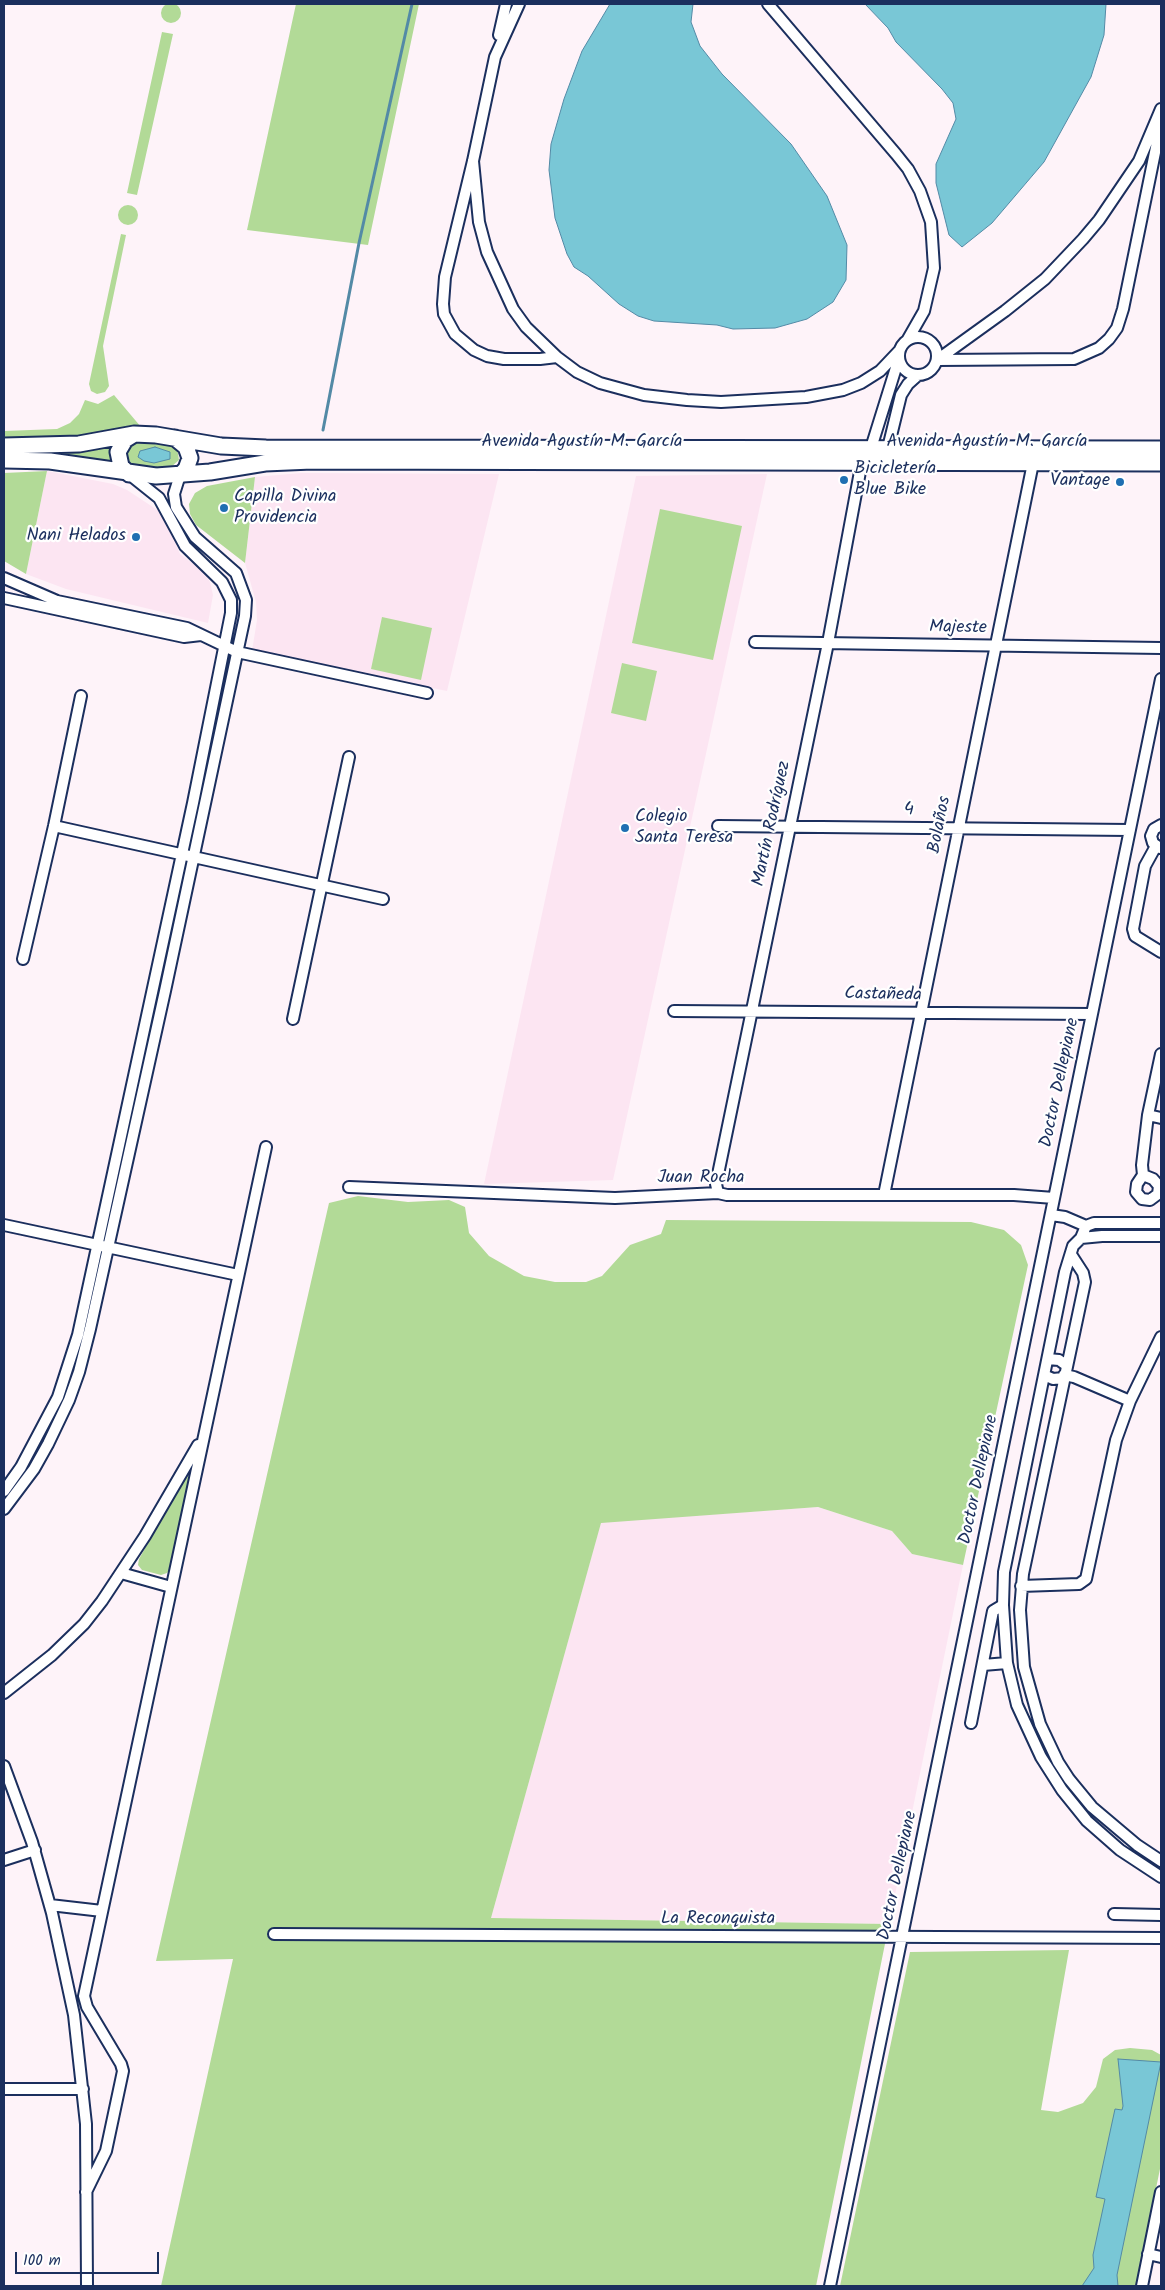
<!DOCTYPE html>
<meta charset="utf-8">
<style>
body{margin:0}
#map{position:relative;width:1165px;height:2290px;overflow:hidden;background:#fef3f9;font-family:Kalam,sans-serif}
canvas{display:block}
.frame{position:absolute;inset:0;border:5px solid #1b2f5e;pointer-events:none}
.scale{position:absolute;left:15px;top:2252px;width:144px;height:22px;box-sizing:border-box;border:2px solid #1b2f5e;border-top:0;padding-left:6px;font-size:15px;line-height:18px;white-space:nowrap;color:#1b2f5e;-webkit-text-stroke:4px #fff;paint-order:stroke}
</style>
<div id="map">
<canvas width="1165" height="2290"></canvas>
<div class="frame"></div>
<div class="scale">100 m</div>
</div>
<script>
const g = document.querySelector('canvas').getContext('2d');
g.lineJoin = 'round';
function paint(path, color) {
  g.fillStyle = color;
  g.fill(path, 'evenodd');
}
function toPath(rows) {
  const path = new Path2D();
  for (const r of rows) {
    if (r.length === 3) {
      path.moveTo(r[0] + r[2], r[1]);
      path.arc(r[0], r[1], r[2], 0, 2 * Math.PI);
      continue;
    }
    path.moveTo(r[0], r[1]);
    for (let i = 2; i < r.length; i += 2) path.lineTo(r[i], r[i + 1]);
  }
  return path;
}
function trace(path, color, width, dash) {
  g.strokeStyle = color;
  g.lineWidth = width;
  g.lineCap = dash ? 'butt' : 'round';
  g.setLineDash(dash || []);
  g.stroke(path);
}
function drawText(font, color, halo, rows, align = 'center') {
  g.font = font + ' Kalam,sans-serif';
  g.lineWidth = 4.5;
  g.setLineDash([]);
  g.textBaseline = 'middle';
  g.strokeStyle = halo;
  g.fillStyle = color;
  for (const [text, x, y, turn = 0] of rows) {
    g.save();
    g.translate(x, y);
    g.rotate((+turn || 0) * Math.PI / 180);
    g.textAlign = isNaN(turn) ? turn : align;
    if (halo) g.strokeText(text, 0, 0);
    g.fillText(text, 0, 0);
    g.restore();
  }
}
const built = toPath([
 [47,471,113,484,127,490,162,513,180,554,204,572,210,582,213,595,208,623,66,589,26,574],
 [301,473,499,474,447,691,252,651,257,620,256,602,245,563,255,477],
 [767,474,613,1180,484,1184,636,476],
 [818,1507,892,1531,912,1554,963,1565,889,1924,491,1918,601,1522]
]);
const green = toPath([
 [171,13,10],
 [296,4,419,4,368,245,247,230],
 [162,32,173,34,137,195,127,193],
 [128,215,10],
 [121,234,126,235,103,346,109,386,105,392,97,394,91,391,89,384],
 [114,395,141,427,60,441,4,437,4,431,57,429,70,423,79,414,85,400,98,404],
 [133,443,170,444,177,448,179,460,170,468,133,466,126,456,126,452],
 [112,445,110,453,112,465,70,456,4,453],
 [47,471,26,574,4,561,4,473],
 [255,477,245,563,196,525,190,514,189,504,195,493,207,486],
 [660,509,742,526,713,660,632,643],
 [382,617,432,628,421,680,371,669],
 [622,663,657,671,646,721,611,713],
 [358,1196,408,1202,449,1200,465,1207,469,1233,489,1256,524,1276,555,1282,586,1282,602,1276,630,1245,661,1234,666,1220,971,1222,1004,1230,1021,1245,1028,1265,963,1565,912,1554,892,1531,818,1507,601,1523,491,1918,889,1924,816,2286,161,2286,233,1959,156,1961,329,1203],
 [1161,1227,1161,1232,1090,1231,1100,1228],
 [187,1474,189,1477,170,1569,167,1573,161,1575,142,1570,138,1565,139,1559],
 [1069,1950,1041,2110,1058,2112,1083,2103,1096,2087,1103,2059,1115,2050,1130,2048,1152,2050,1161,2055,1161,2164,1136,2286,840,2286,910,1952]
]);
const water = toPath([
 [610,4,693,4,691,22,700,46,722,74,791,144,827,196,847,245,846,280,833,302,807,319,775,328,733,329,717,325,654,321,638,316,619,304,588,276,574,267,567,254,555,218,549,170,551,144,564,99,582,51,610,4],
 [865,4,1106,4,1104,35,1091,77,1044,162,992,223,962,247,949,235,936,183,936,164,956,119,953,103,942,89,896,42,888,28,865,4],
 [155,447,170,452,170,459,154,463,144,461,138,457,140,451,155,447],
 [1118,2059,1161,2062,1117,2275,1118,2286,1082,2286,1094,2268,1093,2255,1105,2199,1096,2197,1115,2109,1122,2110,1123,2106,1118,2059]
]);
const stream = toPath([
 [323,430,359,243,412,4]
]);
const street = toPath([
 [519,4,495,57,473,161,445,277,443,304,444,314,455,334,474,350,487,356,504,359,540,359,557,357],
 [768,4,896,154,908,169,920,191,931,222,934,268,924,311,908,339],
 [499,35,506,4],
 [473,161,479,222,487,252,513,309,526,327,557,357,577,372,600,383,644,395,687,400,721,402,806,397,843,390,861,383,880,371,899,351],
 [918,356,19],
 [937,360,1074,359,1099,348,1109,339,1117,328,1123,309,1161,123],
 [937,360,1005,311,1045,279,1083,239,1099,220,1139,161,1161,109],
 [888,448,901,395,908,384,918,375],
 [874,452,871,448,899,358],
 [4,578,57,601,187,628,237,652,427,693],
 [4,598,184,637,201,635],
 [755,642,1161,648],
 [54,826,383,899],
 [718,826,1130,830],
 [1156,846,1145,866,1133,929,1135,936,1161,952],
 [1160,848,1153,843,1151,836,1154,829,1161,825],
 [23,959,54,826,81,696],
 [674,1011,1092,1014],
 [293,1019,349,757],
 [1148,1115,1161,1118],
 [1143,1175,1142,1165,1148,1115,1161,1054],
 [1143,1175,1153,1179,1159,1186,1158,1194,1150,1200,1142,1199,1136,1192,1137,1184,1143,1175],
 [349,1187,615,1198,718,1193,727,1195,1014,1195,1054,1198],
 [718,1193,716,1184,828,643,862,461,860,457],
 [884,1195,1033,463],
 [1051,1215,1065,1217,1086,1226],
 [1161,1223,1094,1223,1086,1226,1081,1238,1073,1246,1065,1272,1004,1572,1003,1605,1007,1663,1017,1705,1041,1757,1062,1790,1087,1821,1120,1850,1161,1877],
 [4,1225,238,1275],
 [1081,1238,1102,1236,1161,1236],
 [1072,1256,1083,1273,1085,1282,1023,1574,1020,1610,1024,1667,1040,1724,1058,1762,1069,1779,1092,1807,1137,1845,1161,1861],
 [1048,1359,1059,1360,1066,1365],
 [1044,1375,1053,1379,1063,1378],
 [1064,1375,1074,1377,1130,1401],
 [4,1491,21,1467,58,1397,78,1335,193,803,231,613,231,600,222,582,185,546,159,498,129,474],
 [4,1509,34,1469,48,1444,69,1400,79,1372,90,1329,165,991,245,616,246,600,236,573,195,537,176,507,174,494,180,475],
 [121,1573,171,1587],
 [1021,1586,1079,1584,1086,1579,1116,1440,1130,1401,1161,1337],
 [983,1665,1007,1663],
 [4,1693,52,1655,84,1624,102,1601,145,1536,198,1445],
 [971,1723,993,1611,1003,1605],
 [4,1766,32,1842,52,1913,74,2015,86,2124,87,2286],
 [4,1860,35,1850],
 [50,1905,102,1911],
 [1114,1914,1161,1915],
 [274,1934,1161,1938],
 [4,2089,83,2089],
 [86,2192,106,2151,123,2071,121,2064,87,2007,84,1996,266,1147],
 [1148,2254,1161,2257],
 [830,2286,1161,679],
 [1142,2286,1161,2192]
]);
const secondary = toPath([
 [175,438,186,447,190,458,186,469,180,475],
 [4,446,79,444,134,434,156,435,221,446,266,448,1161,449],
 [4,460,50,461,156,476,210,472,265,463,312,461,1161,463],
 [129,474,121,466,118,452,125,440,133,435]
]);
const markers = [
 [844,480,5,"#1f6fb2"],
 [1120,482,5,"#1f6fb2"],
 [224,508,5,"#1f6fb2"],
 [136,537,5,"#1f6fb2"],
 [625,828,5,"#1f6fb2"]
];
const streetNames = [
 ["Avenida Agustín M. García",582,443],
 ["Avenida Agustín M. García",987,443],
 ["Majeste",958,629,1],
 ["4",909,811],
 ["Martín Rodríguez",773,824,-78],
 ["Bolaños",941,825,-79],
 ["Castañeda",883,996,1],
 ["Doctor Dellepiane",1061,1083,-78],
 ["Juan Rocha",701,1179],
 ["Doctor Dellepiane",980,1480,-78],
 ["Doctor Dellepiane",899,1876,-78],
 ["La Reconquista",718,1920]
];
const poiNames = [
 ["Bicicletería",854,470],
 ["Blue Bike",854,491],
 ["Vantage",1110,482,"right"],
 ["Capilla Divina",234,498],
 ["Providencia",234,519],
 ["Nani Helados",126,537,"right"],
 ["Colegio",635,818],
 ["Santa Teresa",635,839]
];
paint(built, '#fce5f2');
paint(green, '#b2da97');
paint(water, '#79c7d6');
trace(water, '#538aa6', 1);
trace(stream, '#538aa6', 3);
trace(street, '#1b2f5e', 14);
trace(secondary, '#1b2f5e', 19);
trace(street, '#fff', 10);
trace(secondary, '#fff', 15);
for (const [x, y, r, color] of markers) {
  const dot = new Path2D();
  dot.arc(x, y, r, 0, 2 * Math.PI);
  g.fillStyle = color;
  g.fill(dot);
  trace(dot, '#fff', 2);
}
drawText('18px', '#1b2f5e', '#fff', streetNames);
drawText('18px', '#1b2f5e', '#fff', poiNames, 'left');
</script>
